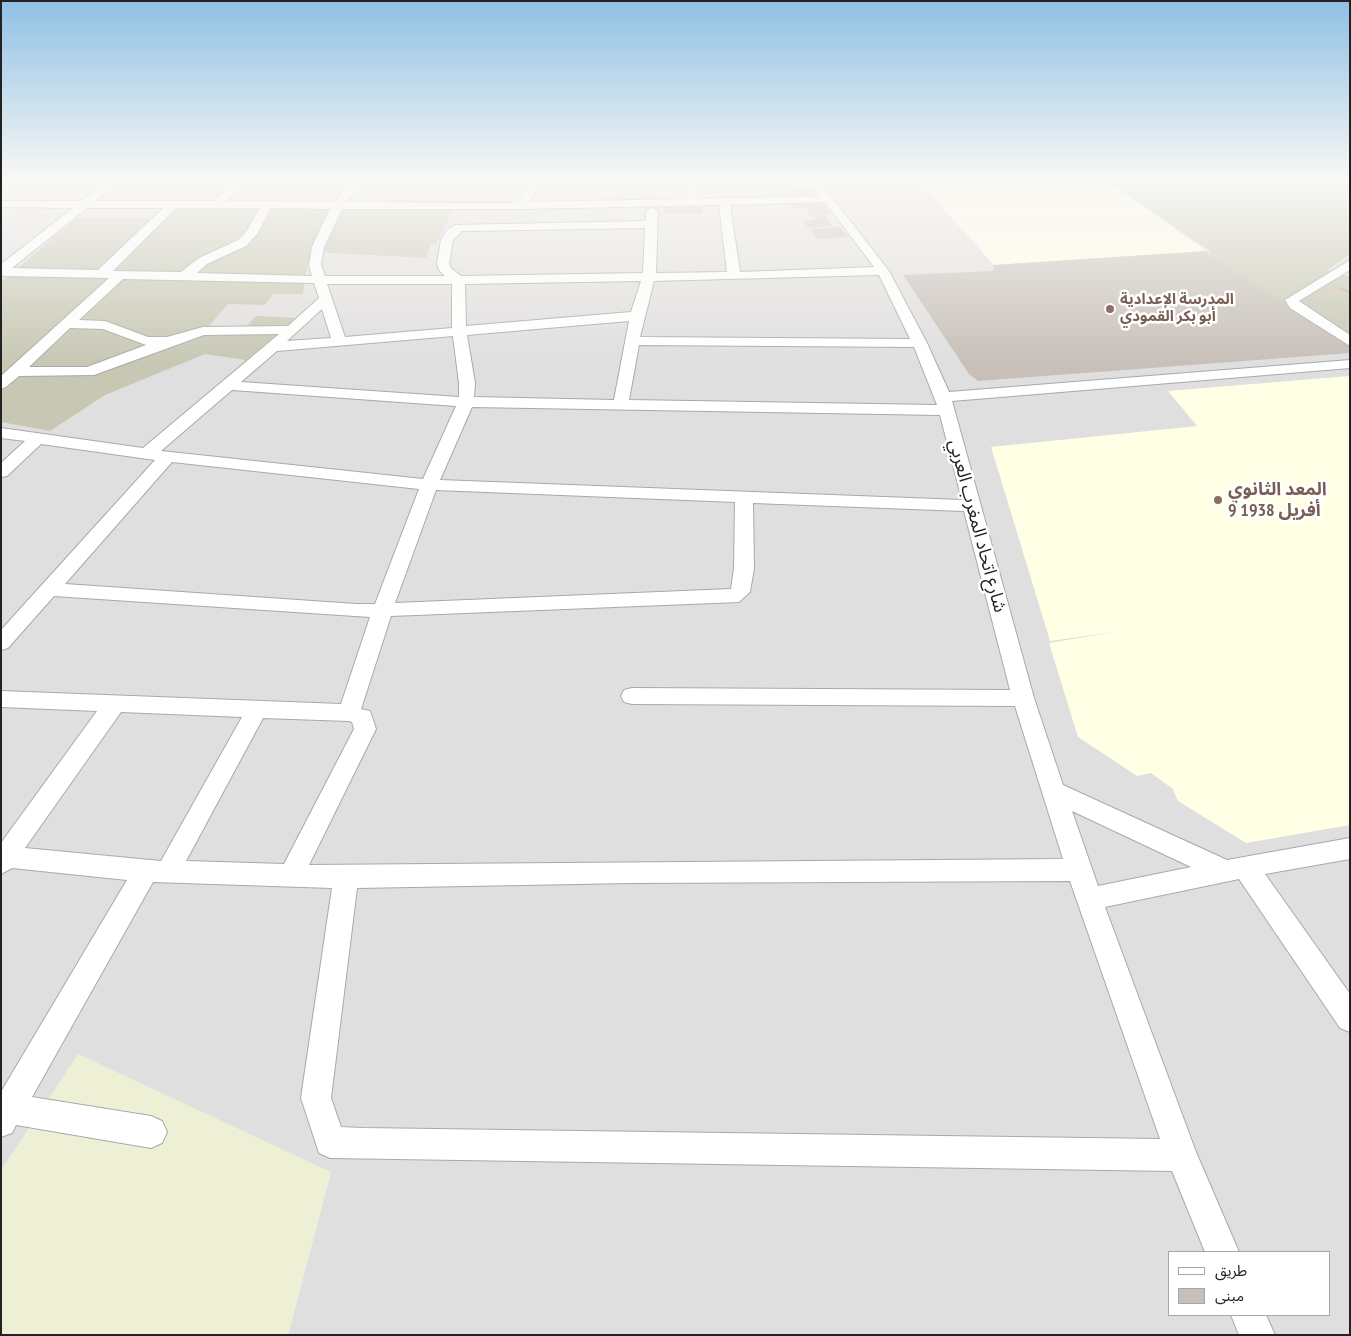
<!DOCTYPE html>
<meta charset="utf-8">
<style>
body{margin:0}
#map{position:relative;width:1351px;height:1336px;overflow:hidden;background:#f2efe9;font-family:"PT Sans Narrow","Noto Sans Arabic",sans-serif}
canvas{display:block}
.frame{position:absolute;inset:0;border:2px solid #222;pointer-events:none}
.legend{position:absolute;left:1168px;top:1251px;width:162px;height:65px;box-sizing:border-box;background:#fff;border:1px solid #a7a7a7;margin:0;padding:6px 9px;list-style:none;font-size:15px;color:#222}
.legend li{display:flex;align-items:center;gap:10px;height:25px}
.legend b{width:25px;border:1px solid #a7a7a7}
</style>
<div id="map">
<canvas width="1351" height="1336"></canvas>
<div class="frame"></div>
<ul class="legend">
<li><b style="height:6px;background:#fff"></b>طريق</li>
<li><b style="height:14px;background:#c7bfb8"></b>مبنى</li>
</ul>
</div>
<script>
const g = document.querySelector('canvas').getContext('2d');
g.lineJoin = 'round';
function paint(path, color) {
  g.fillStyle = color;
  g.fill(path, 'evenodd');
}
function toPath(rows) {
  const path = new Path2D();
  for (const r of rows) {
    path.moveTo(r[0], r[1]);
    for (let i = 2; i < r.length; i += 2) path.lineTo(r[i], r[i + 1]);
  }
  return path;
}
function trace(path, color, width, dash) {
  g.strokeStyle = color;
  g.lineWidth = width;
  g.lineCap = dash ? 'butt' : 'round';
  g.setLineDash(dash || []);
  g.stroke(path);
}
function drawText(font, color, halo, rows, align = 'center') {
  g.font = font + ' "PT Sans Narrow","Noto Sans Arabic",sans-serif';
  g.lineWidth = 5;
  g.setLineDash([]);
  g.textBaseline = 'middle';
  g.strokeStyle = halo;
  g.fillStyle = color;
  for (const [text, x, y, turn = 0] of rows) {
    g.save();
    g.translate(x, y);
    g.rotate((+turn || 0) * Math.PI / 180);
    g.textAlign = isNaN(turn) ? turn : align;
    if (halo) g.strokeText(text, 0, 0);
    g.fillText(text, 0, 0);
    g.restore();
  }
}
const residential = toPath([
 [1,178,1350,178,1350,1335,288,1335,331,1172,1,1170],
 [1170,1252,1330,1252,1330,1315,1170,1315]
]);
const education = toPath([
 [916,178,1102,178,1207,251,994,265],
 [1350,376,1350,825,1246,843,1178,801,1173,789,1151,773,1137,776,1078,737,1049,643,1114,632,1050,641,991,447,1197,426,1168,391]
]);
const construction = toPath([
 [1102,178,1321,178,1350,186,1350,254,1327,270,1350,277,1350,346,1210,256,1209,250],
 [166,206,453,209,436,245,431,245,426,258,312,252,307,267,303,294,273,294,265,305,228,304,209,326,247,326,256,316,297,318,246,360,205,354,105,395,50,431,1,422,1,282,77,218,154,218]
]);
const farmland = toPath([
 [78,1054,331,1172,288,1335,1,1335,1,1170]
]);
const building = toPath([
 [552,178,569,178,566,182,549,182],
 [645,185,660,185,659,192,644,191],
 [809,187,812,195,798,196,794,188],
 [823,202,830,215,810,216,806,207,791,208,789,203],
 [664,206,702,206,703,213,663,214],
 [814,216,826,216,833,226,808,228,804,221,816,220],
 [840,227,848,237,817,239,810,229],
 [1207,251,1210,256,1350,344,1350,353,978,381,969,374,903,275,993,271,994,265]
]);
const path = toPath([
 [1338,288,1350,292]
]);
const street = toPath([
 [111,178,122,178,95,201,214,201,240,178,251,178,227,201,334,202,356,178,367,178,346,202,517,203,533,178,543,178,529,202,686,199,689,178,699,178,697,199,820,196,807,178,817,178,889,271,927,343,949,392,1350,360,1350,368,952,401,1034,698,1063,785,1227,860,1350,838,1350,859,1265,874,1350,994,1350,1032,1340,1028,1239,879,1105,907,1196,1152,1239,1252,1205,1252,1172,1171,330,1158,319,1153,301,1098,332,888,153,882,32,1097,151,1116,162,1121,167,1132,162,1143,151,1148,16,1125,12,1133,1,1137,1,1092,127,880,12,868,1,874,1,843,97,711,1,707,1,691,341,704,370,617,54,596,8,648,1,650,1,630,155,460,41,444,7,476,1,477,1,463,25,441,1,438,1,428,143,448,279,334,204,335,94,375,19,376,6,387,1,389,1,376,109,278,1,276,1,264,73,208,1,207,1,201,81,201,111,178],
 [825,202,874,267,740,272,730,205,825,202],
 [719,205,727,272,656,273,658,211,652,208,646,211,646,221,455,225,447,230,441,240,437,264,439,270,445,276,325,276,321,265,324,247,342,209,521,209,719,205],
 [87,208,163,208,98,270,12,268,87,208],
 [176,208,260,208,246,232,238,240,199,258,181,272,113,271,176,208],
 [271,208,330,209,312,247,309,265,312,276,197,273,207,264,246,246,257,234,271,208],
 [645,228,643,273,461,276,451,268,449,264,453,240,462,231,645,228],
 [879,275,910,339,640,337,654,281,879,275],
 [123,279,314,283,319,298,288,326,203,327,167,337,148,337,105,321,79,320,123,279],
 [641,281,631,312,466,326,465,284,641,281],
 [327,284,452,284,452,328,345,337,327,284],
 [322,309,331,338,287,341,322,309],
 [629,321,614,400,474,397,475,383,467,335,629,321],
 [70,328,103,329,146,345,87,367,29,367,70,328],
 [453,336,459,383,459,397,241,382,277,351,453,336],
 [639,345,914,347,937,405,629,400,639,345],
 [232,390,456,406,423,479,161,451,232,390],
 [472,407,940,415,962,500,440,480,472,407],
 [172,462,419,489,375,604,356,604,65,584,172,462],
 [436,490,735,502,734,568,731,589,395,603,436,490],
 [753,503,964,511,1010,690,632,688,624,690,621,696,624,702,632,704,1015,706,1063,859,309,865,376,729,370,711,361,709,391,616,739,602,750,592,754,568,753,503],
 [121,712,242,717,161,861,25,848,121,712],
 [263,718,349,721,352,722,354,729,284,864,186,861,263,718],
 [1072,811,1191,867,1098,886,1072,811],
 [1070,881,1160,1139,363,1128,341,1127,331,1098,357,888,632,883,1070,881],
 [1326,178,1350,180,1350,186,1327,180,1326,178],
 [1350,260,1350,270,1299,301,1350,335,1350,346,1290,308,1285,300,1350,260],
 [1231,1315,1266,1315,1275,1335,1239,1335,1231,1315]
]);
const markers = [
 [1110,309,5,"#8d6e63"],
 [1218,500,5,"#8d6e63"]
];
const farEducationnames = [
 ["المدرسة الإعدادية",1120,300],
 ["أبو بكر القمودي",1120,317]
];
const educationNames = [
 ["المعد الثانوي",1228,490],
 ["9 أفريل 1938",1228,511]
];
const streetNames = [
 ["شارع اتحاد المغرب العربي",977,526,75]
];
paint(residential, '#e0dfdf');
paint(education, '#ffffe5');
paint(construction, '#c7c7b4');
paint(farmland, '#eef0d5');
paint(building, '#c7bfb8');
trace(street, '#a9a9a9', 2);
trace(path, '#fa8072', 2, [1, 1]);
paint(street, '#fff');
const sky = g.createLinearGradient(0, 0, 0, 365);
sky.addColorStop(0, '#8fc0e4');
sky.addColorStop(0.49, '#f9f8f5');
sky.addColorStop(1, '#f9f8f500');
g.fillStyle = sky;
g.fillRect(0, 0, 1351, 365);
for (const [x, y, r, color] of markers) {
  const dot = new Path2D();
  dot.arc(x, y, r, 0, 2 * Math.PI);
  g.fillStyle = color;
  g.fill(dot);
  trace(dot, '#fff', 2);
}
drawText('bold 15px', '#785e54', '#fff', farEducationnames, 'left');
drawText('bold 18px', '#785e54', '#fff', educationNames, 'left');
drawText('18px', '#222', '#fff', streetNames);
</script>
